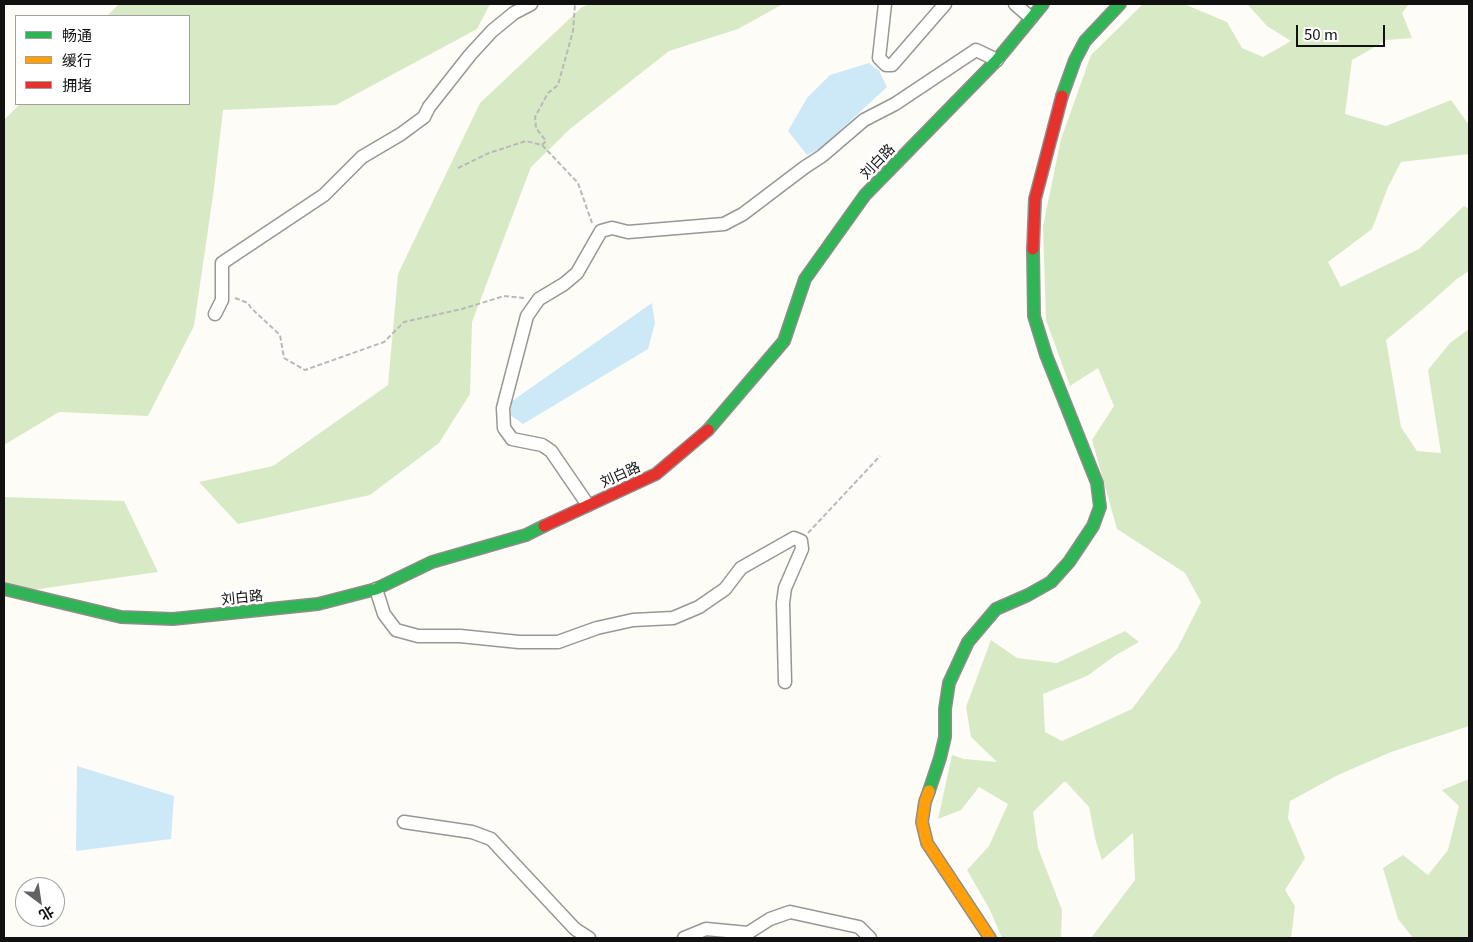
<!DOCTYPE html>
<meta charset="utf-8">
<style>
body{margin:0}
#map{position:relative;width:1473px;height:942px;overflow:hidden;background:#fdfcf7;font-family:Georgia,"Noto Sans SC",serif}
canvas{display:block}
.frame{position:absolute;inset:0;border:5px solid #111;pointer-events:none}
.legend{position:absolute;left:15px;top:15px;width:175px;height:90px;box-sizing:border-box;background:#fff;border:1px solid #a0a0a0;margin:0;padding:6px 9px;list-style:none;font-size:15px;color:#111}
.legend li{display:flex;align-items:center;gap:10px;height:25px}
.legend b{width:25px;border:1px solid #a0a0a0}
.north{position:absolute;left:15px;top:877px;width:50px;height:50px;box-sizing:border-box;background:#fff;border:1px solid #a0a0a0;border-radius:50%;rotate:149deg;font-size:14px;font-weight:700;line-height:20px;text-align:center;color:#111}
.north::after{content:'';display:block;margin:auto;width:18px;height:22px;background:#646362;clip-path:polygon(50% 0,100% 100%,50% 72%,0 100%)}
.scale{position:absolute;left:1296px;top:25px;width:89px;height:22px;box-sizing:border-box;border:2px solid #111;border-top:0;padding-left:6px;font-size:15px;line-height:18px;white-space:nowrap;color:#111;-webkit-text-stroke:4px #fff;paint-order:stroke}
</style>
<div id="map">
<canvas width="1473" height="942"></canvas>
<div class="frame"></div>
<ul class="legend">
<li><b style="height:6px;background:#30b455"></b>畅通</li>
<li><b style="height:6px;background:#ff9f0a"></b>缓行</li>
<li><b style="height:6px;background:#e5322d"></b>拥堵</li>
</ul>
<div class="north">北</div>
<div class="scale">50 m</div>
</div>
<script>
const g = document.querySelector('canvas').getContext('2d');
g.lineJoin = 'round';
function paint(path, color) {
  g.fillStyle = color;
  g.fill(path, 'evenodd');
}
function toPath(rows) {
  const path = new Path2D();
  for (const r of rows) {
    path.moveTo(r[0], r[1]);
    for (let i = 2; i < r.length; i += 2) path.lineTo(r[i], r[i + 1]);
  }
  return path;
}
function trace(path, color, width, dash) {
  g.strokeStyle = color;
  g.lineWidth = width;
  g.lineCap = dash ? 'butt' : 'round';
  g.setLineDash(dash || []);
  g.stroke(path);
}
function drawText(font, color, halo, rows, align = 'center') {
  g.font = font + ' Georgia,"Noto Sans SC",serif';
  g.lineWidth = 5;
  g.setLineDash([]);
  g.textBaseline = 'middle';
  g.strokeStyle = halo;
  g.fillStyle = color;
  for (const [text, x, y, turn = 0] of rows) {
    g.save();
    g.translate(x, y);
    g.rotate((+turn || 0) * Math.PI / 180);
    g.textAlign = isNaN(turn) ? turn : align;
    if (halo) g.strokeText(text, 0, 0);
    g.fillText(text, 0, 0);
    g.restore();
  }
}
const forest = toPath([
 [119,4,490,4,477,29,336,105,223,110,214,188,194,326,148,416,59,412,4,445,4,120,20,104,189,104,189,16,107,16],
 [590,4,783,4,738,29,669,51,570,129,531,167,472,322,470,394,439,443,370,495,238,524,199,482,273,466,388,385,398,274,480,103,582,7],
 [1143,4,1184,4,1227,22,1242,48,1263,57,1291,41,1267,26,1247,4,1409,4,1402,13,1412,38,1387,40,1352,60,1345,114,1386,126,1451,100,1469,125,1469,154,1401,162,1388,187,1372,229,1328,262,1341,287,1419,249,1464,206,1469,209,1469,271,1458,278,1422,310,1386,340,1401,427,1417,451,1441,453,1428,370,1450,343,1469,329,1469,726,1391,752,1338,775,1290,801,1288,818,1305,858,1285,890,1295,906,1291,938,1091,938,1135,880,1133,833,1102,860,1096,842,1089,807,1065,781,1033,812,1038,848,1062,910,1061,938,1002,938,990,910,967,870,989,846,1008,804,979,787,961,810,938,819,952,755,964,759,997,762,971,737,966,707,991,640,1017,658,1057,663,1125,631,1139,642,1116,655,1087,676,1043,694,1045,732,1062,741,1132,709,1177,649,1201,602,1185,573,1117,529,1092,440,1114,406,1098,368,1070,386,1046,320,1043,226,1061,139,1091,55],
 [4,497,124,501,158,572,4,594],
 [1469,779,1469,938,1413,938,1398,919,1383,868,1403,855,1428,875,1448,850,1459,806,1442,790]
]);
const water = toPath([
 [869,63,879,71,887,87,821,148,807,155,788,131,807,98,830,75],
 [652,303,655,323,648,349,523,424,510,415,512,401],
 [77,766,174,796,171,839,76,851]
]);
const path = toPath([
 [542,145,546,141,536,128,535,117,548,93,558,85,573,31,575,4],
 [458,168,489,153,526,141,542,145,578,183,592,223],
 [235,298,248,303,251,308,280,335,284,358,305,370,384,342,404,322,462,309,504,296,524,298],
 [808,533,880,456]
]);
const street = toPath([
 [885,4,879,58,886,65,892,65,945,4],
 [1015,4,1031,18],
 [215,314,222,300,222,263,324,195,362,157,401,134,424,117,429,107,470,55,492,31,514,13,531,4],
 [588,505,551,451,542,445,512,439,504,428,503,408,527,316,539,299,564,284,577,273,601,231,612,228,628,232,724,224,743,214,805,167,822,156,864,120,895,104,976,50,997,60],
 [376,589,384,614,396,630,418,636,460,636,519,642,558,642,597,628,633,620,673,618,699,607,725,589,741,568,794,538,801,541,802,549,785,588,783,603,785,682],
 [404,822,472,832,491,839,575,929,589,938],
 [684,938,706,929,748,933,770,919,790,912,859,927,870,938]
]);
const fast = toPath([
 [1062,96,1075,60,1085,41,1120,4],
 [708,430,784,341,805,279,865,195,997,60,1043,4],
 [4,589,121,617,173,619,318,604,376,589,432,562,526,535,544,526],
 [929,791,940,758,945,737,945,709,949,683,968,642,996,609,1028,595,1051,582,1069,562,1093,526,1100,507,1097,483,1046,355,1034,316,1033,249]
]);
const slow = toPath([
 [929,791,925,802,922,822,927,843,990,938]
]);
const jam = toPath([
 [1033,249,1035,199,1062,96],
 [544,526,656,474,708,430]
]);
const streetNames = [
 ["刘白路",877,161,-46],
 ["刘白路",620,474,-24],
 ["刘白路",242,597,-6]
];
paint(forest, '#d8eac5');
paint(water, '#cde8f7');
trace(street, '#979795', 15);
trace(fast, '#8e8d8b', 14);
trace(slow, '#8e8d8b', 14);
trace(jam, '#8e8d8b', 14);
trace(path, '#b9b9b8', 2, [5, 2.5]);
trace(street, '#fffffe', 12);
trace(fast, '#30b455', 11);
trace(slow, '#ff9f0a', 11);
trace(jam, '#e5322d', 11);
drawText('14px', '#111', '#fff', streetNames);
</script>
